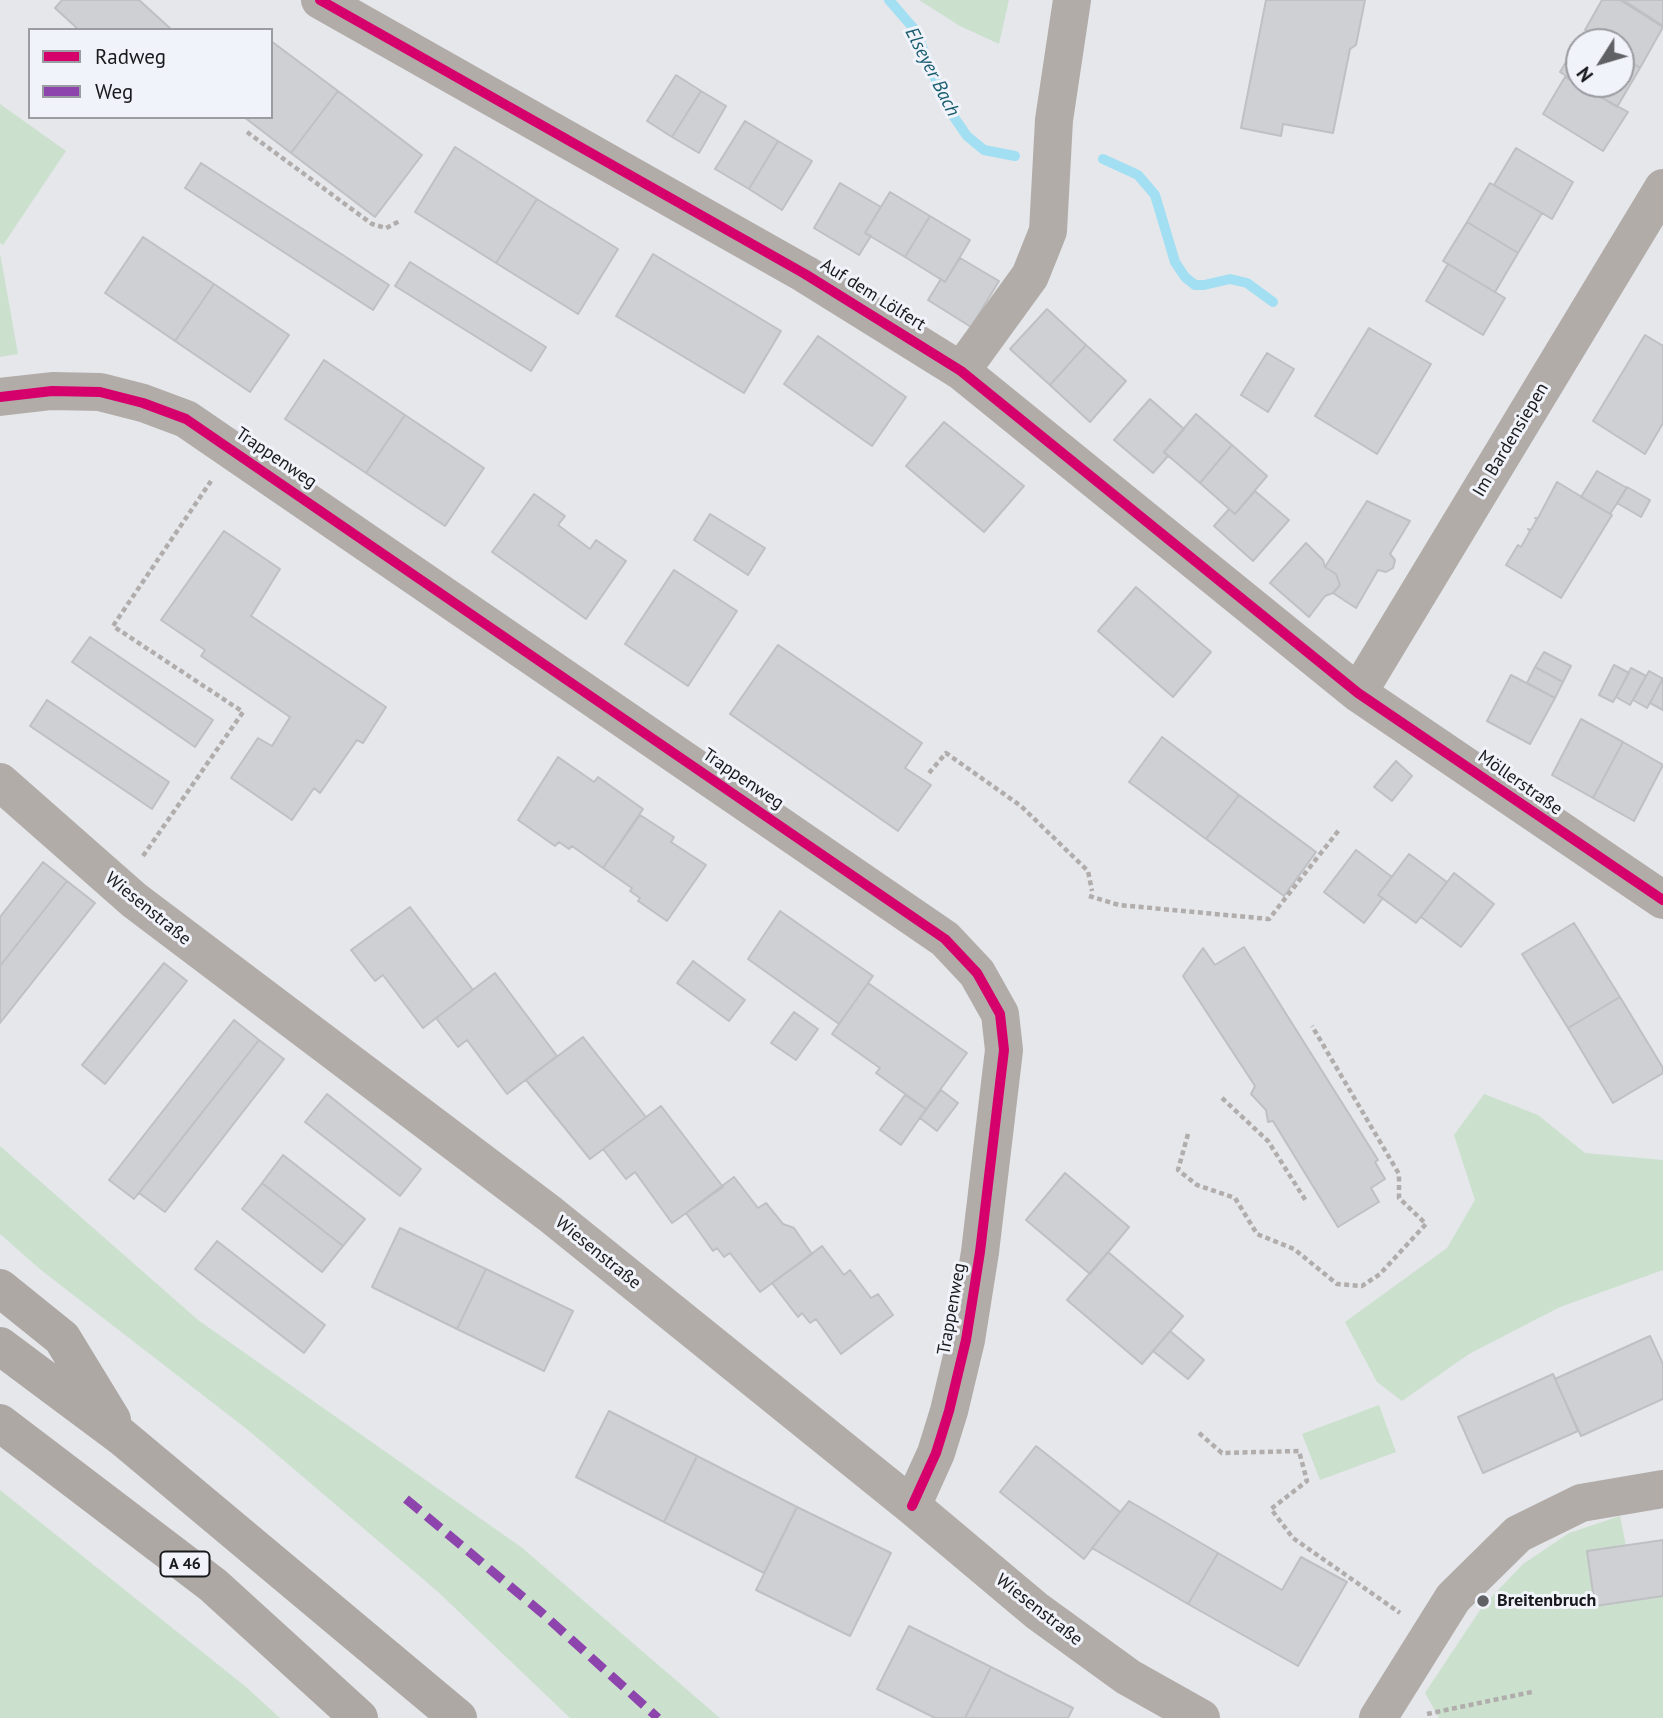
<!DOCTYPE html>
<meta charset="utf-8">
<style>
body{margin:0}
#map{position:relative;width:1663px;height:1718px;overflow:hidden;background:#e5e7eb;font-family:"PT Sans",sans-serif}
canvas{display:block}
.legend{position:absolute;left:28px;top:28px;width:245px;height:91px;box-sizing:border-box;background:#f1f3fa;border:2px solid #9a9ca1;margin:0;padding:9px 12px;list-style:none;font-size:21px;color:#18191c}
.legend li{display:flex;align-items:center;gap:14px;height:35px}
.legend b{width:35px;border:2px solid #9a9ca1}
.north{position:absolute;left:1565px;top:28px;width:70px;height:70px;box-sizing:border-box;background:#f1f3fa;border:2px solid #9a9ca1;border-radius:50%;rotate:233deg;font-size:19px;font-weight:700;line-height:28px;text-align:center;color:#18191c}
.north::after{content:'';display:block;margin:auto;width:24px;height:32px;background:#606164;clip-path:polygon(50% 0,100% 100%,50% 72%,0 100%)}
</style>
<div id="map">
<canvas width="1663" height="1718"></canvas>
<ul class="legend">
<li><b style="height:9px;background:#d6006c"></b>Radweg</li>
<li><b style="height:9px;background:#8e44ad"></b>Weg</li>
</ul>
<div class="north">N</div>
</div>
<script>
const g = document.querySelector('canvas').getContext('2d');
g.lineJoin = 'round';
function paint(path, color) {
  g.fillStyle = color;
  g.fill(path, 'evenodd');
}
function toPath(rows) {
  const path = new Path2D();
  for (const r of rows) {
    path.moveTo(r[0], r[1]);
    for (let i = 2; i < r.length; i += 2) path.lineTo(r[i], r[i + 1]);
  }
  return path;
}
function trace(path, color, width, dash) {
  g.strokeStyle = color;
  g.lineWidth = width;
  g.lineCap = dash ? 'butt' : 'round';
  g.setLineDash(dash || []);
  g.stroke(path);
}
function drawText(font, color, halo, rows, align = 'center') {
  g.font = font + ' "PT Sans",sans-serif';
  g.lineWidth = 6;
  g.setLineDash([]);
  g.textBaseline = 'middle';
  g.strokeStyle = halo;
  g.fillStyle = color;
  for (const [text, x, y, turn = 0] of rows) {
    g.save();
    g.translate(x, y);
    g.rotate((+turn || 0) * Math.PI / 180);
    g.textAlign = isNaN(turn) ? turn : align;
    if (halo) g.strokeText(text, 0, 0);
    g.fillText(text, 0, 0);
    g.restore();
  }
}
const green = toPath([
 [919,0,1009,0,999,44,960,26],
 [0,104,66,151,3,245,0,243],
 [0,253,18,354,0,357],
 [1484,1094,1538,1115,1585,1153,1663,1160,1663,1270,1560,1307,1469,1354,1402,1401,1377,1382,1345,1322,1447,1248,1475,1200,1454,1135],
 [0,1146,198,1320,521,1547,720,1718,570,1718,437,1591,248,1430,41,1270,0,1234],
 [1379,1405,1396,1452,1320,1480,1302,1434],
 [0,1490,246,1687,280,1718,0,1718],
 [1620,1516,1626,1546,1587,1552,1595,1606,1663,1596,1663,1718,1439,1718,1425,1693,1482,1607,1523,1564,1569,1533]
]);
const stream = toPath([
 [889,0,915,30,947,107,967,136,984,150,1015,156],
 [1103,159,1138,175,1155,195,1175,262,1185,277,1195,285,1204,285,1230,279,1247,283,1273,302]
]);
const building = toPath([
 [62,0,139,0,172,30,79,30,55,8,62,0],
 [1266,0,1365,0,1356,45,1350,49,1333,133,1283,124,1281,136,1241,128,1266,0],
 [1602,0,1620,0,1663,27,1640,68,1621,55,1621,42,1603,42,1585,30,1602,0],
 [1623,0,1663,0,1663,26,1623,0],
 [1584,33,1599,42,1579,42,1579,84,1560,72,1584,33],
 [271,41,338,91,291,153,244,117,271,117,271,41],
 [1621,56,1640,68,1617,107,1579,84,1621,84,1621,56],
 [676,75,701,91,672,137,647,121,676,75],
 [1565,77,1628,112,1603,151,1543,114,1565,77],
 [338,91,422,155,375,217,291,153,338,91],
 [701,91,726,106,699,153,672,137,701,91],
 [745,121,778,141,749,189,715,169,745,121],
 [778,141,812,161,782,210,749,189,778,141],
 [455,147,537,199,496,263,415,212,455,147],
 [1516,148,1573,182,1552,219,1494,185,1516,148],
 [201,163,389,285,373,310,185,188,201,163],
 [840,183,881,207,865,233,871,236,859,255,814,228,840,183],
 [1490,183,1542,213,1518,253,1467,222,1490,183],
 [890,192,930,216,905,257,865,233,890,192],
 [537,199,618,249,578,314,496,263,537,199],
 [930,216,970,240,945,282,905,257,930,216],
 [1467,222,1518,253,1495,292,1443,261,1467,222],
 [143,237,214,284,175,341,105,293,143,237],
 [653,254,781,331,744,393,616,316,653,254],
 [960,258,999,281,971,327,928,300,941,279,945,282,960,258],
 [410,262,546,347,531,371,395,286,410,262],
 [1448,264,1505,298,1483,335,1426,301,1448,264],
 [214,284,289,335,250,392,175,341,214,284],
 [1047,309,1086,345,1050,385,1010,349,1047,309],
 [1369,328,1431,364,1377,454,1315,416,1369,328],
 [1645,335,1663,346,1663,423,1645,454,1593,421,1645,335],
 [818,336,906,397,872,446,784,384,818,336],
 [1086,345,1126,381,1090,422,1050,385,1086,345],
 [1267,353,1294,369,1268,412,1241,395,1267,353],
 [324,360,405,415,366,473,285,419,324,360],
 [1150,399,1184,429,1164,452,1168,456,1153,473,1114,440,1150,399],
 [1196,414,1232,445,1200,483,1164,452,1196,414],
 [405,415,484,468,445,526,366,473,405,415],
 [944,422,1024,486,984,532,906,466,944,422],
 [1232,445,1267,476,1235,514,1200,483,1232,445],
 [1597,471,1627,488,1610,514,1581,497,1597,471],
 [1557,482,1612,515,1561,598,1506,565,1518,545,1521,547,1530,531,1528,529,1531,530,1537,519,1535,518,1538,518,1557,482],
 [1627,487,1650,500,1641,517,1617,503,1627,487],
 [1255,491,1289,520,1253,561,1214,526,1229,509,1235,514,1255,491],
 [534,494,565,516,558,525,590,549,596,540,626,561,586,619,492,552,534,494],
 [1367,501,1410,521,1390,554,1395,560,1393,568,1386,572,1378,570,1356,608,1333,593,1340,585,1336,574,1325,567,1367,501],
 [710,514,765,548,748,575,694,540,710,514],
 [224,531,280,569,251,616,386,707,363,743,357,740,320,793,314,788,292,820,231,778,258,738,272,746,290,717,201,656,205,650,161,620,224,531],
 [1306,543,1323,560,1325,567,1336,574,1340,585,1333,593,1325,596,1309,617,1270,583,1306,543],
 [674,570,737,611,688,686,625,644,674,570],
 [1136,587,1211,652,1173,697,1098,631,1136,587],
 [90,637,213,720,195,747,72,662,90,637],
 [778,645,922,743,905,768,931,785,898,831,730,714,778,645],
 [1544,652,1571,666,1563,682,1535,667,1544,652],
 [1614,665,1629,673,1613,702,1599,695,1614,665],
 [1535,667,1563,682,1555,698,1527,683,1535,667],
 [1631,668,1646,676,1630,705,1616,697,1631,668],
 [1649,671,1663,679,1647,708,1633,700,1649,671],
 [1511,675,1555,698,1530,744,1487,721,1511,675],
 [1663,678,1663,710,1650,703,1663,678],
 [47,700,169,782,152,809,30,726,47,700],
 [1581,719,1623,742,1593,798,1552,775,1581,719],
 [1162,737,1239,795,1206,839,1129,782,1162,737],
 [1623,742,1663,765,1634,821,1593,798,1623,742],
 [558,757,594,782,598,777,643,809,603,868,572,846,569,849,559,842,555,846,518,820,558,757],
 [1396,761,1412,776,1392,801,1374,787,1396,761],
 [1239,795,1316,852,1284,896,1206,839,1239,795],
 [640,815,674,837,671,842,706,865,667,921,638,901,640,898,630,891,632,888,603,868,640,815],
 [1356,850,1392,877,1378,895,1383,898,1364,923,1324,892,1356,850],
 [1409,854,1447,882,1416,923,1378,895,1409,854],
 [43,862,67,881,0,966,0,917,43,862],
 [1454,873,1494,904,1461,947,1421,917,1454,873],
 [67,881,95,903,0,1023,0,966,67,881],
 [410,907,473,990,423,1028,383,975,375,981,351,950,410,907],
 [780,911,873,976,839,1024,748,959,780,911],
 [1574,923,1620,997,1568,1028,1522,954,1574,923],
 [1244,947,1378,1160,1375,1162,1385,1179,1371,1188,1379,1202,1338,1227,1273,1121,1268,1122,1266,1110,1251,1094,1255,1086,1183,976,1203,948,1215,965,1244,947],
 [693,961,745,1000,729,1021,677,983,693,961],
 [164,963,187,981,105,1084,82,1065,164,963],
 [495,973,557,1056,507,1094,467,1040,458,1047,436,1018,495,973],
 [868,983,967,1053,926,1109,876,1073,880,1068,832,1034,868,983],
 [1620,997,1663,1068,1663,1073,1613,1103,1568,1028,1620,997],
 [794,1012,818,1029,796,1060,771,1043,794,1012],
 [234,1020,259,1040,134,1199,109,1180,234,1020],
 [583,1037,646,1117,590,1159,526,1080,583,1037],
 [259,1040,284,1059,165,1212,139,1193,259,1040],
 [941,1090,958,1103,937,1131,920,1118,941,1090],
 [327,1094,421,1169,400,1196,305,1122,327,1094],
 [905,1095,926,1109,901,1145,880,1130,905,1095],
 [661,1106,723,1187,672,1223,635,1172,626,1179,603,1149,661,1106],
 [283,1155,365,1219,343,1246,262,1183,283,1155],
 [1065,1173,1129,1227,1090,1274,1026,1220,1065,1173],
 [734,1177,758,1208,766,1203,783,1224,794,1228,812,1254,760,1292,730,1253,724,1257,717,1248,713,1251,686,1213,734,1177],
 [262,1183,343,1246,322,1272,242,1209,262,1183],
 [400,1228,486,1269,457,1329,372,1287,400,1228],
 [217,1241,325,1325,304,1353,195,1269,217,1241],
 [822,1246,844,1275,850,1270,871,1298,878,1294,893,1315,841,1354,816,1319,810,1323,802,1313,798,1317,772,1283,822,1246],
 [1108,1252,1183,1316,1142,1364,1067,1300,1108,1252],
 [486,1269,573,1311,544,1371,457,1329,486,1269],
 [1170,1331,1204,1360,1188,1379,1153,1351,1170,1331],
 [1650,1336,1663,1364,1663,1399,1581,1436,1555,1379,1650,1336],
 [1553,1374,1578,1431,1483,1473,1458,1417,1553,1374],
 [609,1411,697,1456,664,1522,576,1477,609,1411],
 [1036,1446,1120,1512,1084,1559,1000,1492,1036,1446],
 [697,1456,797,1507,764,1573,664,1522,697,1456],
 [1129,1501,1218,1553,1188,1604,1092,1548,1129,1501],
 [797,1507,891,1553,850,1636,756,1590,797,1507],
 [1663,1540,1663,1596,1595,1606,1587,1551,1663,1540],
 [1218,1553,1282,1590,1301,1557,1347,1582,1298,1666,1188,1604,1218,1553],
 [909,1626,991,1667,965,1718,935,1718,877,1689,909,1626],
 [991,1667,1073,1708,1068,1718,965,1718,991,1667]
]);
const path = toPath([
 [247,132,372,224,386,228,400,221],
 [929,773,946,753,1021,806,1088,871,1092,891],
 [143,856,243,712,113,626,211,481],
 [1089,896,1119,905,1269,919,1339,830],
 [1222,1098,1268,1141,1306,1201],
 [1188,1134,1178,1170,1197,1185,1235,1198,1257,1234,1294,1249,1337,1284,1362,1286,1380,1274,1426,1224,1399,1198,1399,1174,1312,1026],
 [1199,1433,1222,1453,1299,1451,1307,1481,1271,1509,1293,1538,1400,1613],
 [1427,1714,1532,1692]
]);
const minor = toPath([
 [320,0,805,274,961,371,1358,693,1663,900],
 [961,371,1030,276,1048,231,1054,120,1072,0],
 [0,397,52,391,100,392,143,403,186,419,945,939,977,973,1000,1014,1004,1050,980,1252,966,1340,949,1411,936,1453,912,1506],
 [1358,693,1663,188],
 [0,782,134,900,550,1214,912,1506,1037,1611,1128,1677,1201,1718],
 [1378,1718,1453,1598,1518,1534,1581,1503,1663,1489]
]);
const highway = toPath([
 [0,1288,62,1338,112,1420],
 [0,1346,122,1437,458,1718],
 [0,1423,213,1585,359,1718]
]);
const quiet = toPath([
 [406,1499,542,1613,658,1718]
]);
const cycleway = toPath([
 [320,0,805,274,961,371,1358,693,1663,900],
 [0,397,52,391,100,392,143,403,186,419,945,939,977,973,1000,1014,1004,1050,980,1252,966,1340,949,1411,936,1453,912,1506]
]);
const markers = [
 [1483,1601,7,"#606164"]
];
const shields = [
 [185,1564,49]
];
const shieldNames = [
 ["A 46",185,1564]
];
const streetNames = [
 ["Auf dem Lölfert",873,295,32],
 ["Im Bardensiepen",1511,440,-59],
 ["Trappenweg",276,458,34],
 ["Trappenweg",743,779,34],
 ["Möllerstraße",1520,783,35],
 ["Wiesenstraße",148,909,39],
 ["Wiesenstraße",598,1253,39],
 ["Trappenweg",952,1309,-80],
 ["Wiesenstraße",1039,1610,38]
];
const poiNames = [
 ["Breitenbruch",1497,1601]
];
const waterNames = [
 ["Elseyer Bach",932,72,63]
];
paint(green, '#cbe1ce');
trace(stream, '#a3dff2', 10);
paint(building, '#cfd0d4');
trace(building, '#bfc0c3', 2);
trace(path, '#b1adac', 4.5, [5, 3.5]);
trace(minor, '#b2aca9', 38);
trace(highway, '#aea8a5', 38);
trace(quiet, '#8e44ad', 9, [18, 9]);
trace(cycleway, '#d6006c', 10);
for (const [x, y, r, color] of markers) {
  const dot = new Path2D();
  dot.arc(x, y, r, 0, 2 * Math.PI);
  g.fillStyle = color;
  g.fill(dot);
  trace(dot, '#f1f3fa', 2.5);
}
for (const [x, y, w] of shields) {
  const box = new Path2D();
  box.roundRect(x - w / 2, y - 12.5, w, 25, 5);
  g.fillStyle = '#f1f3fa';
  g.fill(box);
  trace(box, '#18191c', 2);
}
drawText('bold 16px', '#18191c', null, shieldNames);
drawText('18px', '#18191c', '#f1f3fa', streetNames);
drawText('bold 18px', '#18191c', '#f1f3fa', poiNames, 'left');
drawText('italic 19px', '#175b6e', '#f1f3fa', waterNames);
</script>
